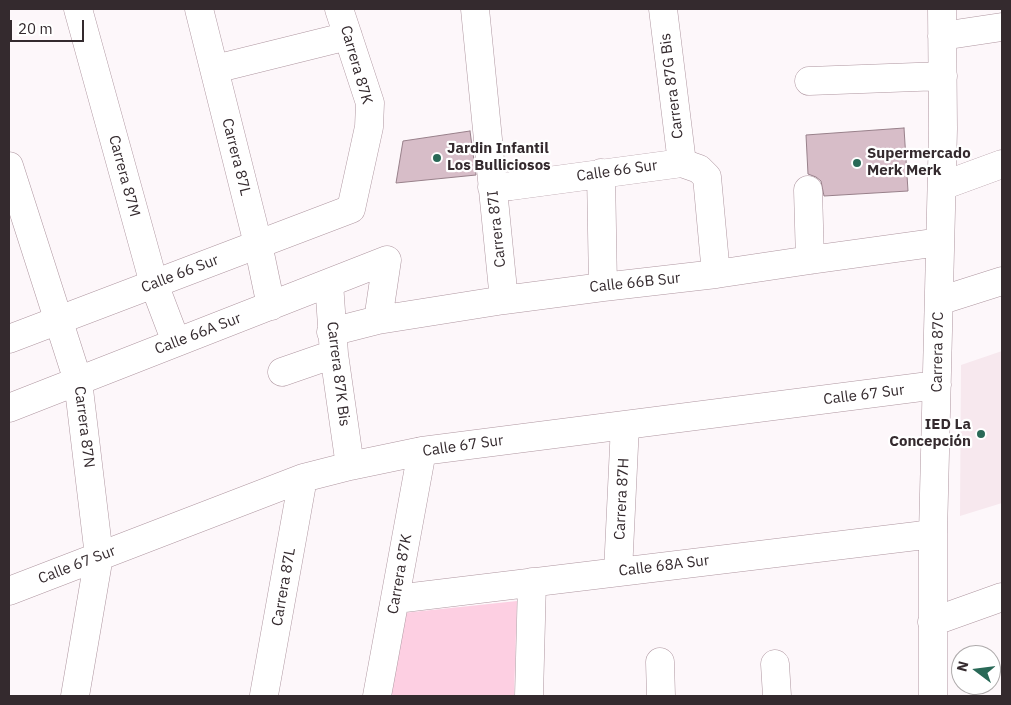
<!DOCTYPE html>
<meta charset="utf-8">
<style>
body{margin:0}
#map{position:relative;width:1011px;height:705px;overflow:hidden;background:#fdf7fa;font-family:"IBM Plex Sans",sans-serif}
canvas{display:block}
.frame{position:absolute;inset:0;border:10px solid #342a2e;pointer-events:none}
.north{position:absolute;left:951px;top:645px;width:50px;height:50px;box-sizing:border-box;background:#fff;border:1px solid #aeaaab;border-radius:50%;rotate:285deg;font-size:14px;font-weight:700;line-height:20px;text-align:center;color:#342a2e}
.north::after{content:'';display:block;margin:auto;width:18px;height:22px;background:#296957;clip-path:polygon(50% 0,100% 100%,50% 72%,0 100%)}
.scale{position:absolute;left:10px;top:20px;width:74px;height:22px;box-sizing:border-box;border:2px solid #342a2e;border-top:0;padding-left:6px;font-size:15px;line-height:18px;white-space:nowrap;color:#342a2e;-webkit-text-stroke:4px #fff;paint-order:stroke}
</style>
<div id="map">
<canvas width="1011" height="705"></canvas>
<div class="frame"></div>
<div class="north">N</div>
<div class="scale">20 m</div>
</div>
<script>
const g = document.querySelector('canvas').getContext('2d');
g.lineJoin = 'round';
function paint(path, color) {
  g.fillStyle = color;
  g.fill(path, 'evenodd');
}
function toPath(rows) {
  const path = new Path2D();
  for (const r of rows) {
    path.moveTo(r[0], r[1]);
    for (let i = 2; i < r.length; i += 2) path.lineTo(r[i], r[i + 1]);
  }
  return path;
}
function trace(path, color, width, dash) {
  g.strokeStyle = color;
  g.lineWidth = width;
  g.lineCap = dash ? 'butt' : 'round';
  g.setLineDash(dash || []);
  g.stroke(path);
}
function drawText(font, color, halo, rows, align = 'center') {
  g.font = font + ' "IBM Plex Sans",sans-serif';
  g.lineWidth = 4.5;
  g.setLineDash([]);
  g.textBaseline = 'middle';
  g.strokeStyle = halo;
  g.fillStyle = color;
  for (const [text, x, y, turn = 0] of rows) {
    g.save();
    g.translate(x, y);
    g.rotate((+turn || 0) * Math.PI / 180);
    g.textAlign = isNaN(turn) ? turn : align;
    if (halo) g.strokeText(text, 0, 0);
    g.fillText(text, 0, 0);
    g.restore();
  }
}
const built = toPath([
 [1002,351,1002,503,960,516,961,365]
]);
const green = toPath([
 [517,601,514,696,389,696,403,613]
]);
const building = toPath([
 [904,128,908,191,824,196,821,181,816,177,808,174,806,135,904,128],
 [470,131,476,175,396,183,403,141,470,131]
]);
const minor = toPath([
 [78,9,154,284,176,342],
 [199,9,258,244,271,306],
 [475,9,504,300],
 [663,9,682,163],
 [942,36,1002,27],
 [215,69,348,36],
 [809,81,943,76],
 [9,166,78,381,99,556,75,696],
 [601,173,603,287],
 [942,186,1002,164],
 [492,187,511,186,682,163,699,169,707,177,716,274],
 [808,190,810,260],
 [329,283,334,354,350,466],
 [939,301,1002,281],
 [331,332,378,320,504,300,603,287,716,274,810,260,940,242],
 [9,339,351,209,369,127,370,103,339,9],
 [282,372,334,354],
 [9,408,387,260,378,320],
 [618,572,625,425],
 [9,591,303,478,350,466,422,451,937,385],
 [396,599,933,534],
 [932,622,1002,597],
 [660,662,661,696],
 [775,664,777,696],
 [264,695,303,478],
 [377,696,422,451],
 [529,696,532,582],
 [933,696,933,534,943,129,942,9]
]);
const markers = [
 [437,158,5,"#296957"],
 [857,163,5,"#296957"],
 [981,434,5,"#296957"]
];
const streetNames = [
 ["Carrera 87K",356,65,74],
 ["Carrera 87G Bis",672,86,-97],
 ["Carrera 87L",236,157,76],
 ["Calle 66 Sur",617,171,-8],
 ["Carrera 87M",124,176,75],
 ["Carrera 87I",497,229,-96],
 ["Calle 66 Sur",180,274,-21],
 ["Calle 66B Sur",635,283,-6],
 ["Calle 66A Sur",198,334,-21],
 ["Carrera 87C",938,352,-89],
 ["Carrera 87K Bis",338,374,83],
 ["Calle 67 Sur",864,395,-7],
 ["Carrera 87N",84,427,83],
 ["Calle 67 Sur",463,446,-8],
 ["Carrera 87H",622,499,-87],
 ["Calle 67 Sur",77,565,-21],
 ["Calle 68A Sur",664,566,-7],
 ["Carrera 87K",400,574,-80],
 ["Carrera 87L",284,587,-80]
];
const poiNames = [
 ["Jardin Infantil",447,149],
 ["Los Bulliciosos",447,166],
 ["Supermercado",867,154],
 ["Merk Merk",867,171],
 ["IED La",971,425,"right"],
 ["Concepción",971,442,"right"]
];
paint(built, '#f7e8ee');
paint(green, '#fdcfe2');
paint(building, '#d7bdc8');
trace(building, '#98808a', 1);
trace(minor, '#af96a0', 29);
trace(minor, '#fff', 28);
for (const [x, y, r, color] of markers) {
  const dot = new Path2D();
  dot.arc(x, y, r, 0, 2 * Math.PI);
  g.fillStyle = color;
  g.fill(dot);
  trace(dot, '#fff', 2);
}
drawText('15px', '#342a2e', '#fff', streetNames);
drawText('bold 15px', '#342a2e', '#fff', poiNames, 'left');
</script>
